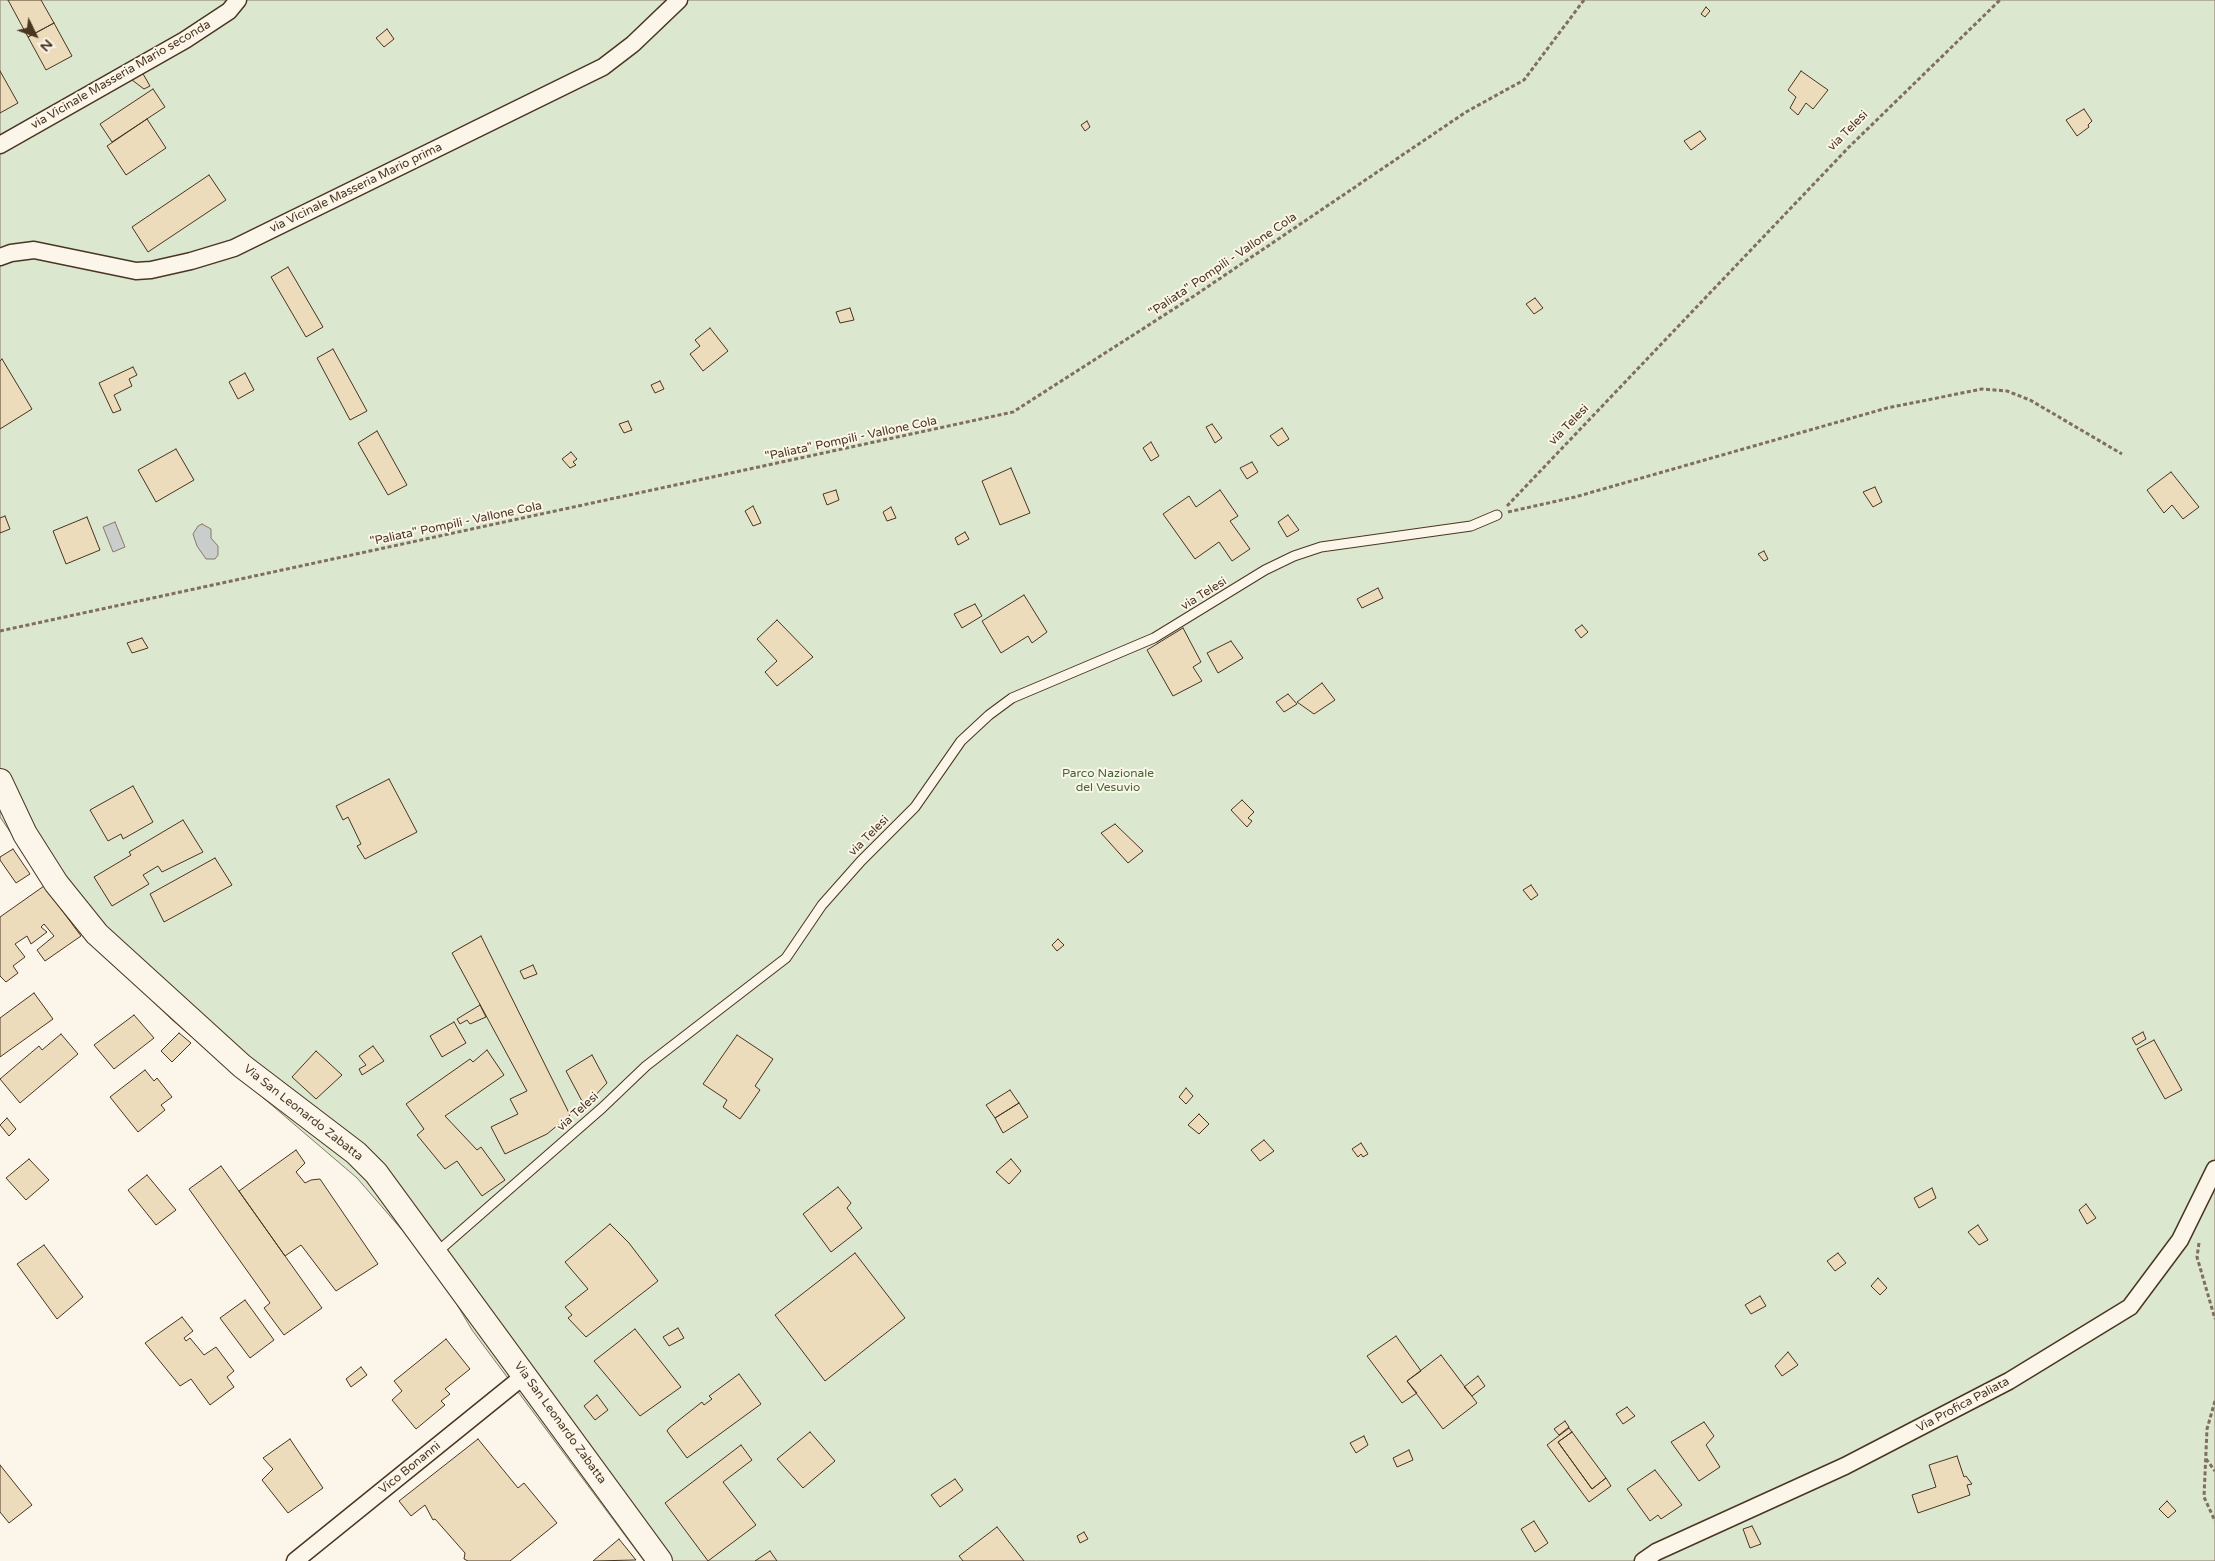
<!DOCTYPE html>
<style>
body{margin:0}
#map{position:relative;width:2215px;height:1561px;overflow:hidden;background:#fbf6e9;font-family:"Varela Round",sans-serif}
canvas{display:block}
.north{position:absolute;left:10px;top:10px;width:50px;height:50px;-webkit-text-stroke:4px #fbf6e9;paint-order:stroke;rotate:132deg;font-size:14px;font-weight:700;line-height:20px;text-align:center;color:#4a3520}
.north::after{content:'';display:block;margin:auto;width:18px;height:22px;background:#4a3520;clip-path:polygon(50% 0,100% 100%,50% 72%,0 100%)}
</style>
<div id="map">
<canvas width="2215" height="1561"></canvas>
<div class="north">N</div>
</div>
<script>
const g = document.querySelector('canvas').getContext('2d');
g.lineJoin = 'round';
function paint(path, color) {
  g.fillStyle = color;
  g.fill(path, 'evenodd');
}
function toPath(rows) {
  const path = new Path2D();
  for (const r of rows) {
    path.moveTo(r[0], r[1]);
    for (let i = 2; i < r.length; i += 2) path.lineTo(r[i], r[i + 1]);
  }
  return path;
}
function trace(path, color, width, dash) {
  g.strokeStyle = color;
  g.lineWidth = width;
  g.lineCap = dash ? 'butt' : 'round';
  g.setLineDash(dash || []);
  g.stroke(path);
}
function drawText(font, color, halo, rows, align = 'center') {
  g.font = font + ' "Varela Round",sans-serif';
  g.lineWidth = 4;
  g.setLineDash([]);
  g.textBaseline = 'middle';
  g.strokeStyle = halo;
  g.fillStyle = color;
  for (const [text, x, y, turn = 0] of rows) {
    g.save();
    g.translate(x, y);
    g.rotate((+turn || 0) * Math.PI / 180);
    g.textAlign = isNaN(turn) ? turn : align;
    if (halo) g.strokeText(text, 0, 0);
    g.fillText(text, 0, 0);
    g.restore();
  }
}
const green = toPath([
 [0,0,2215,0,2215,1561,644,1561,472,1330,430,1259,422,1253,357,1178,171,1019,71,921,0,817,0,0]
]);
const water = toPath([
 [115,522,125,547,113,552,103,527,115,522],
 [202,524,211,529,211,538,218,546,218,555,215,559,206,559,197,546,193,534,198,526,202,524]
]);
const building = toPath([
 [8,0,41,0,54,23,28,37,8,0],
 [1706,7,1710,11,1705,17,1701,14,1706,7],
 [54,23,72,56,46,70,28,37,54,23],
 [387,29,394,39,384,47,376,38,387,29],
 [0,71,18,103,0,113,0,71],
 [1801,71,1828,90,1813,109,1806,103,1798,115,1790,108,1796,97,1788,90,1801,71],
 [142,72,150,86,144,89,132,80,142,72],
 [153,89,165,107,112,142,100,124,153,89],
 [2084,109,2092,121,2088,125,2089,127,2077,136,2066,120,2084,109],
 [147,119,166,148,126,175,107,146,147,119],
 [1087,121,1090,127,1085,131,1081,125,1087,121],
 [1700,131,1706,139,1691,150,1684,141,1700,131],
 [209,175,226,200,148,252,132,227,209,175],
 [288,267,323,327,306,337,271,277,288,267],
 [1535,298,1543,308,1534,314,1526,304,1535,298],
 [850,308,854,320,840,323,836,312,850,308],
 [710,328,728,351,703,371,690,354,700,346,695,340,710,328],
 [333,349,367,411,350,420,317,358,333,349],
 [2,359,32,409,0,429,0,361,2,359],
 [133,367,137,375,129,379,132,386,114,395,121,410,113,413,99,383,133,367],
 [245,373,254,390,238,399,229,382,245,373],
 [660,381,664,389,655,393,651,385,660,381],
 [628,421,632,430,624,433,619,424,628,421],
 [1212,424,1222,438,1215,443,1206,427,1212,424],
 [1282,428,1289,439,1278,446,1270,436,1282,428],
 [377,431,407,485,388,495,358,443,377,431],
 [1151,442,1159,456,1151,461,1143,448,1151,442],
 [176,449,194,480,156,502,138,470,176,449],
 [571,452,577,459,573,462,576,465,570,468,562,459,571,452],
 [1252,462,1258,472,1247,479,1240,468,1252,462],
 [1011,468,1030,513,1000,525,982,481,1011,468],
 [2171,472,2199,507,2183,519,2172,505,2164,513,2147,490,2171,472],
 [1875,487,1882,502,1873,507,1863,492,1875,487],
 [836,490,839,500,827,505,823,494,836,490],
 [1220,490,1238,516,1230,521,1250,549,1232,561,1219,542,1195,559,1163,514,1189,496,1196,507,1220,490],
 [753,506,761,523,753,526,745,511,753,506],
 [891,507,896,518,887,521,883,512,891,507],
 [1288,515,1299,530,1287,537,1278,522,1288,515],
 [5,516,10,529,0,533,0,518,5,516],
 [87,517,100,550,66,564,53,531,87,517],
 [965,532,969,539,958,545,955,538,965,532],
 [1764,551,1768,559,1764,561,1758,554,1764,551],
 [1378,588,1383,598,1362,608,1357,599,1378,588],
 [1024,595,1047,632,1032,643,1028,636,1001,653,982,621,1024,595],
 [975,604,982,616,962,628,954,614,975,604],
 [777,620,813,657,777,686,765,672,777,661,757,639,777,620],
 [1582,625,1588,632,1581,638,1575,630,1582,625],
 [1183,628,1201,662,1193,667,1202,681,1173,696,1147,650,1183,628],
 [142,638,148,648,132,653,127,643,142,638],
 [1231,641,1243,658,1218,673,1207,653,1231,641],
 [1322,683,1335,700,1314,714,1297,702,1322,683],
 [1288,694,1297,704,1284,712,1276,702,1288,694],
 [389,779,417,832,365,859,357,846,361,844,348,817,343,820,336,806,389,779],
 [133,786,153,822,123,839,121,834,108,841,90,810,133,786],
 [1242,800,1254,812,1248,818,1252,821,1247,827,1231,810,1242,800],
 [183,820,203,852,162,872,158,866,143,875,149,884,112,906,94,877,131,855,129,852,183,820],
 [1115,824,1143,851,1128,863,1101,833,1115,824],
 [13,849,30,874,16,883,0,860,0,857,13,849],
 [215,858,232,885,164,922,150,894,215,858],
 [1531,885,1538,895,1531,900,1523,890,1531,885],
 [44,886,81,936,45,961,37,950,54,936,44,924,41,927,47,932,31,944,27,936,15,944,25,957,13,966,18,973,6,982,0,976,0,917,44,886],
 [481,936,570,1115,547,1134,505,1154,491,1127,518,1114,510,1099,527,1091,452,953,481,936],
 [1058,939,1064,945,1057,951,1052,945,1058,939],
 [533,965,537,974,524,979,520,971,533,965],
 [34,993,53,1019,0,1057,0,1018,34,993],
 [480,1005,486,1017,470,1024,467,1020,460,1024,457,1019,480,1005],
 [134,1015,154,1038,114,1069,94,1045,134,1015],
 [454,1022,466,1043,442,1057,430,1036,454,1022],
 [2143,1032,2146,1039,2136,1045,2132,1038,2143,1032],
 [179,1033,191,1043,172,1062,161,1051,179,1033],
 [61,1034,78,1054,20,1103,0,1079,39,1046,42,1050,61,1034],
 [737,1035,773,1059,755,1086,760,1090,740,1119,723,1107,727,1100,703,1084,737,1035],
 [2154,1040,2182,1090,2165,1099,2137,1049,2154,1040],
 [373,1046,384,1061,362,1075,359,1069,366,1065,359,1056,373,1046],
 [487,1050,504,1075,445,1116,477,1150,481,1147,505,1180,482,1196,457,1161,445,1169,417,1135,424,1129,406,1104,470,1059,473,1062,487,1050],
 [316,1051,342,1075,316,1099,292,1077,316,1051],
 [592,1055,607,1083,587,1104,582,1101,566,1071,592,1055],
 [145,1070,154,1081,157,1078,172,1097,161,1105,165,1110,138,1132,110,1097,145,1070],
 [1186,1088,1193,1096,1186,1104,1179,1097,1186,1088],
 [1010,1090,1019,1103,995,1118,986,1105,1010,1090],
 [1019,1103,1028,1117,1003,1133,995,1118,1019,1103],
 [1199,1114,1209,1124,1199,1134,1188,1125,1199,1114],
 [7,1118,16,1129,9,1136,0,1125,7,1118],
 [1264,1140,1274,1151,1260,1161,1251,1150,1264,1140],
 [1361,1143,1368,1154,1363,1157,1361,1154,1358,1157,1352,1149,1361,1143],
 [296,1150,305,1163,296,1172,305,1183,311,1180,320,1179,378,1264,336,1291,301,1245,285,1256,239,1191,296,1150],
 [29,1159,49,1180,26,1200,6,1178,29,1159],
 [1011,1159,1021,1171,1009,1184,996,1172,1011,1159],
 [221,1166,322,1308,284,1335,264,1308,270,1303,189,1189,221,1166],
 [147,1175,176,1210,156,1225,128,1190,147,1175],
 [838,1187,851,1203,847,1208,862,1228,831,1252,803,1214,838,1187],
 [1932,1188,1936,1198,1919,1208,1914,1198,1932,1188],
 [2086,1204,2096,1218,2087,1224,2079,1210,2086,1204],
 [610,1224,629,1243,658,1281,586,1337,568,1318,572,1315,565,1307,588,1289,565,1262,610,1224],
 [1978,1225,1988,1240,1979,1245,1968,1232,1978,1225],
 [44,1245,83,1297,57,1319,17,1264,44,1245],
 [855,1253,905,1318,825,1381,775,1315,855,1253],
 [1838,1253,1846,1263,1835,1271,1827,1261,1838,1253],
 [1878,1278,1887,1288,1880,1295,1871,1286,1878,1278],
 [1760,1296,1766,1306,1751,1314,1745,1305,1760,1296],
 [245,1300,274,1340,250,1358,220,1318,245,1300],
 [182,1317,193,1331,184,1338,186,1341,190,1338,204,1355,216,1347,234,1371,227,1377,234,1387,210,1405,191,1379,180,1386,145,1343,182,1317],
 [678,1328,684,1338,669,1346,663,1337,678,1328],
 [635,1329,681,1387,640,1416,594,1361,635,1329],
 [1396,1336,1421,1371,1407,1381,1417,1393,1402,1403,1367,1356,1396,1336],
 [446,1339,470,1369,445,1389,450,1394,441,1401,445,1405,416,1429,392,1400,402,1391,394,1381,446,1339],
 [1788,1352,1798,1365,1782,1376,1775,1366,1788,1352],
 [1441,1355,1477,1403,1443,1429,1407,1381,1441,1355],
 [361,1367,367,1375,351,1387,346,1379,361,1367],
 [739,1374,761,1404,687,1458,667,1431,669,1428,702,1402,704,1405,712,1399,709,1396,739,1374],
 [1478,1376,1485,1386,1472,1396,1464,1387,1478,1376],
 [597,1395,608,1410,595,1420,584,1406,597,1395],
 [1627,1407,1635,1416,1623,1424,1616,1414,1627,1407],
 [1565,1421,1569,1427,1559,1435,1554,1429,1565,1421],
 [1704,1422,1714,1436,1706,1445,1720,1467,1699,1481,1671,1442,1704,1422],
 [1569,1428,1572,1432,1558,1442,1592,1489,1606,1478,1611,1486,1589,1502,1547,1445,1569,1428],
 [810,1432,835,1461,803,1488,777,1459,810,1432],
 [1572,1432,1606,1478,1592,1489,1558,1442,1572,1432],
 [1364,1436,1368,1445,1356,1453,1350,1443,1364,1436],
 [290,1439,323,1488,288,1513,262,1480,273,1469,263,1458,290,1439],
 [478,1439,518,1488,524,1483,557,1523,510,1561,468,1561,464,1559,465,1553,435,1519,433,1520,425,1505,411,1516,399,1501,478,1439],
 [741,1445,752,1460,723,1482,756,1525,708,1561,665,1503,741,1445],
 [1409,1450,1413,1460,1397,1467,1393,1458,1409,1450],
 [1957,1456,1964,1477,1966,1476,1972,1484,1967,1485,1970,1495,1918,1513,1912,1495,1936,1487,1929,1465,1957,1456],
 [0,1465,32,1505,9,1523,0,1512,0,1465],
 [1655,1470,1682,1505,1661,1519,1658,1515,1650,1521,1627,1489,1655,1470],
 [955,1479,963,1490,940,1507,931,1495,955,1479],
 [2167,1501,2176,1511,2168,1518,2159,1509,2167,1501],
 [1534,1521,1548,1543,1535,1552,1521,1529,1534,1521],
 [1752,1526,1761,1544,1750,1548,1743,1529,1752,1526],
 [997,1527,1024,1561,963,1561,959,1556,997,1527],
 [1084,1532,1088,1539,1080,1543,1077,1536,1084,1532],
 [619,1539,636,1560,593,1561,619,1539],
 [770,1551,777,1561,755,1561,770,1551]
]);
const path = toPath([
 [1507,506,1849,147,2000,0],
 [1508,512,1575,497,1887,408,1982,389,2007,391,2030,400,2122,454],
 [0,631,1013,412,1194,296,1466,112,1524,80,1584,0],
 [2199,1243,2197,1257,2215,1319],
 [2215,1401,2207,1429,2204,1497,2215,1521],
 [2206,1459,2215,1471]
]);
const lane = toPath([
 [436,1253,602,1108,646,1066,786,958,822,905,861,861,915,807,961,741,989,715,1012,698,1154,638,1265,570,1294,556,1321,547,1471,526,1497,515]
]);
const street = toPath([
 [0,145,185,40,229,11,238,0],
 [0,257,11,253,34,250,136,271,151,270,191,261,234,248,603,67,633,44,679,0],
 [295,1561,525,1375],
 [1643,1561,1656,1552,1845,1466,2009,1381,2130,1307,2180,1240,2215,1169]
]);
const secondary = toPath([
 [0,781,25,834,56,883,97,934,242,1066,356,1153,376,1173,660,1561]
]);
const streetNames = [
 ["via Vicinale Masseria Mario seconda",121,75,-30],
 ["via Telesi",1848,131,-45],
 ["via Vicinale Masseria Mario prima",356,188,-26],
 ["\"Paliata\" Pompili - Vallone Cola",1223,265,-34],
 ["via Telesi",1569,425,-46],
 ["\"Paliata\" Pompili - Vallone Cola",851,439,-12],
 ["\"Paliata\" Pompili - Vallone Cola",456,524,-12],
 ["via Telesi",1204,594,-32],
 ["via Telesi",869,836,-45],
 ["via Telesi",578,1112,-42],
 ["Via San Leonardo Zabatta",303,1113,38],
 ["Via Profica Paliata",1963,1405,-28],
 ["Via San Leonardo Zabatta",560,1423,54],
 ["Vico Bonanni",410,1468,-39]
];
const parkNames = [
 ["Parco Nazionale",1108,774],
 ["del Vesuvio",1108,788]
];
paint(green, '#dce7d0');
trace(green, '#887966', 1);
paint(water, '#c9cecd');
trace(water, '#887966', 1);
paint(building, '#ecdcbc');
trace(building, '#4a3520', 1);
trace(lane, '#4a3520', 11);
trace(street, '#4a3520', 19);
trace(secondary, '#4a3520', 26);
trace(path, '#7f6f5c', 3, [4, 2.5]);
trace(lane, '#fbf6e9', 9);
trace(street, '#fbf6e9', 16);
trace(secondary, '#fbf6e9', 24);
drawText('12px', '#4a3520', '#fbf6e9', streetNames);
drawText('12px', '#436837', '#fbf6e9', parkNames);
</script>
